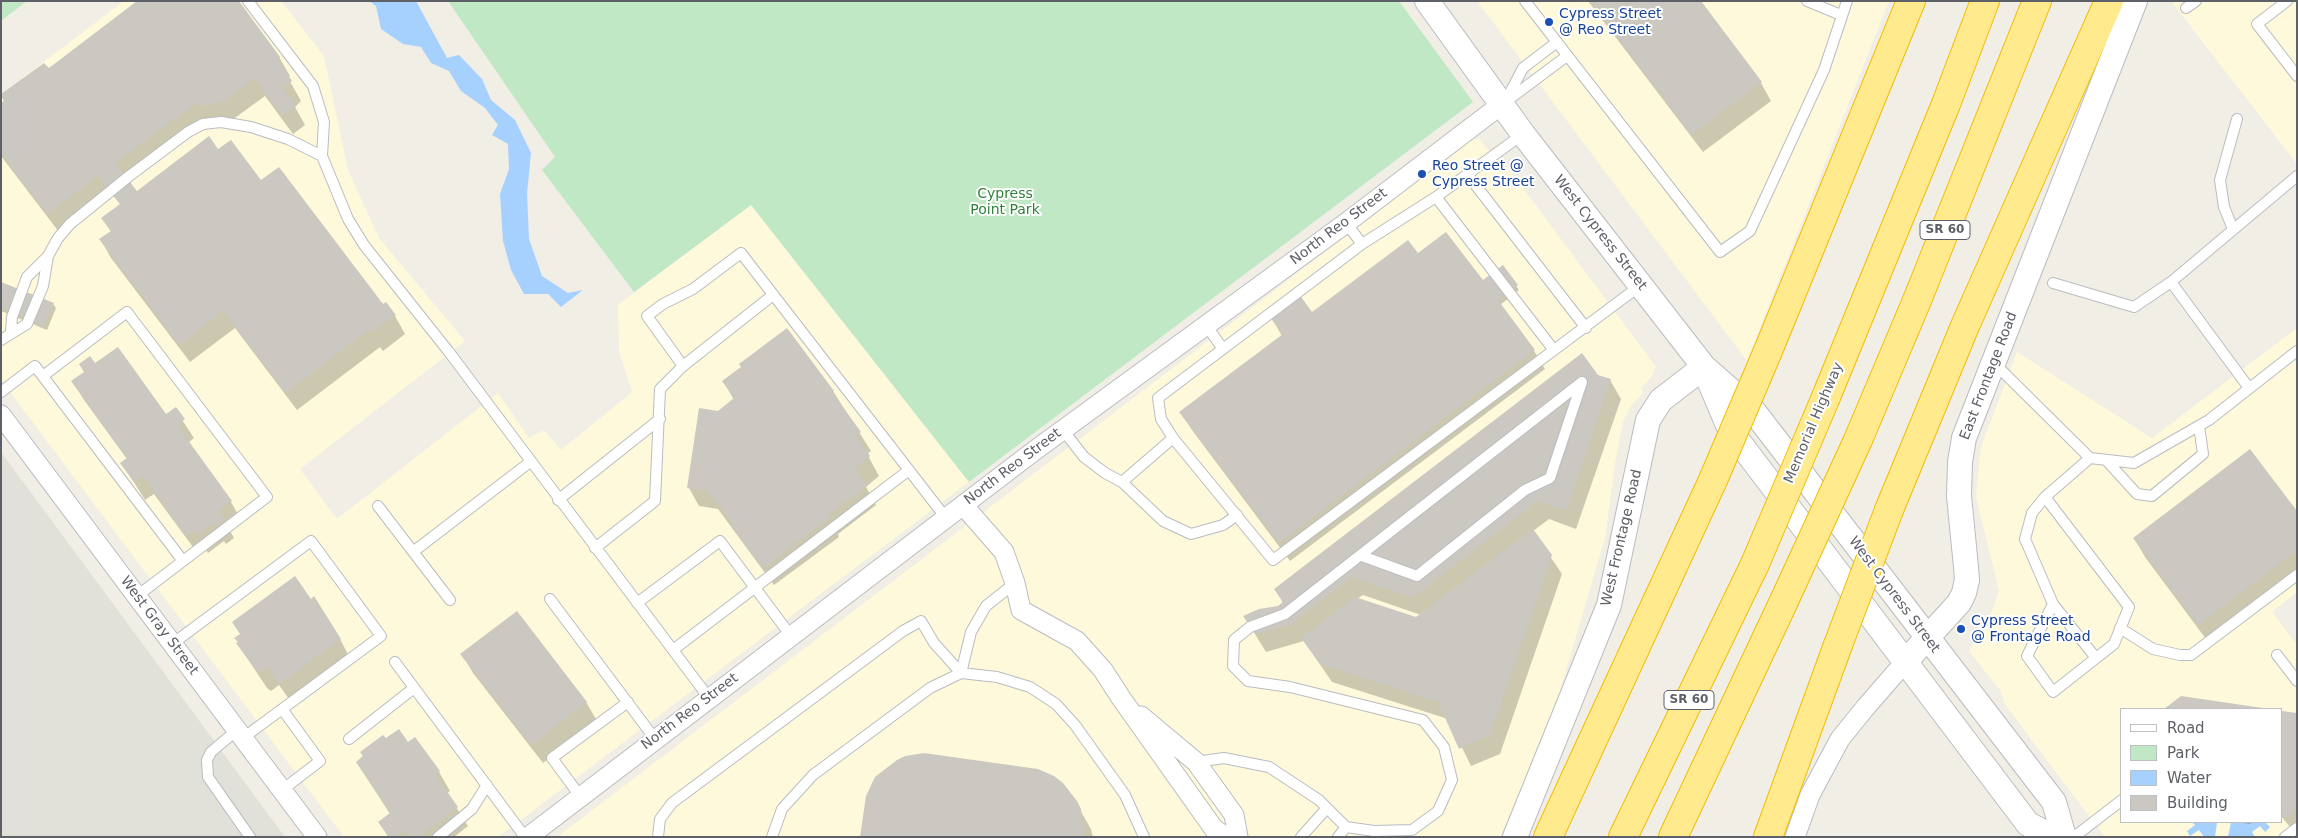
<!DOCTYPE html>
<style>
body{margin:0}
#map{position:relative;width:2298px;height:838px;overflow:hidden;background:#f0eee5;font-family:"DejaVu Sans",sans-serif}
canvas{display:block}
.frame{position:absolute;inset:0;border:2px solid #5d6066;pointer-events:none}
.legend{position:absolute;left:2120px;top:708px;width:162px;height:115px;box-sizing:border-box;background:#fff;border:1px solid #bebfc2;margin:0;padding:6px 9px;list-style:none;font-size:15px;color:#5d6066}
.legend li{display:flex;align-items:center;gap:10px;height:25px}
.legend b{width:25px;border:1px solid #bebfc2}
</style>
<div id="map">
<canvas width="2298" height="838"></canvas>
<div class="frame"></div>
<ul class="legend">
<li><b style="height:6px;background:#fff"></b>Road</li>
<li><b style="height:14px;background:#c1e8c4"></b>Park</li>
<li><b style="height:14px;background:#a6d1ff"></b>Water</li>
<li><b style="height:14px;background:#cbc8c2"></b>Building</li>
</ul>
</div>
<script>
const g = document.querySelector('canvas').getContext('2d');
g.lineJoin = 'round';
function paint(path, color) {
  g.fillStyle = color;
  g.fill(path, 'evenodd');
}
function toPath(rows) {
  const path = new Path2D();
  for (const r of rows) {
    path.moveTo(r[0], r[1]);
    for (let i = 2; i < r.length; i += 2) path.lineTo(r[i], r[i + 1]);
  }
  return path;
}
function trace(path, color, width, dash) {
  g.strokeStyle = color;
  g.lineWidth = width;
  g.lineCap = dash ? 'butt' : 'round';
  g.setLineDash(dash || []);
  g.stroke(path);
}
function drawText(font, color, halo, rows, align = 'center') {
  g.font = font + ' "DejaVu Sans",sans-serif';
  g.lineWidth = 4;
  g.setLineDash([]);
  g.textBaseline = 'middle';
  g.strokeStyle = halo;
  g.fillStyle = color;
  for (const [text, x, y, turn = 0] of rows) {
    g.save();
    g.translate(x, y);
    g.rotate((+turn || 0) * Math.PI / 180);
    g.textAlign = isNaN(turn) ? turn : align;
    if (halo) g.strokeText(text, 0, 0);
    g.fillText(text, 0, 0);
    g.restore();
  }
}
const commercial = toPath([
 [124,1,281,1,324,56,348,170,379,238,465,341,300,469,337,519,498,393,529,438,544,430,561,450,632,392,619,351,618,305,751,205,969,482,498,837,344,837,1,380,1,94],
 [1477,1,1889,1,1747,361],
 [2171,1,2297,1,2297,164],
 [1479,138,1500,165,1509,169,1656,367,1652,376,1641,388,1643,393,1631,406,1623,422,1616,457,1605,538,1547,735,1500,837,557,837,1472,140],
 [2297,328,2297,592,2272,612,2297,645,2297,837,2105,837,2033,742,2005,704,2000,690,1969,651,1989,619,1999,591,1976,497,1981,447,2017,352,2152,438],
 [2122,709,2282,709,2282,822,2122,822]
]);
const industrial = toPath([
 [1,452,285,837,1,837]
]);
const green = toPath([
 [1,1,27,1,1,21],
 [448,1,1399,1,1473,102,969,482,751,205,634,292,542,170,555,157]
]);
const water = toPath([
 [369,1,416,1,447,58,459,55,482,79,491,100,515,120,531,153,527,193,529,239,542,276,568,293,583,290,561,307,548,294,524,294,511,270,503,241,500,194,509,169,508,144,492,135,498,125,485,108,461,91,449,71,431,63,421,47,403,44,381,29,376,6],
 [2192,822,2217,822,2215,837,2204,837,2199,830,2190,836,2187,831,2195,825],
 [2231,822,2265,822,2270,827,2265,832,2260,826,2252,832,2255,837,2228,837]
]);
const shadow = toPath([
 [1588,1,1700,1,1761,83,1771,101,1703,152],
 [279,57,290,76,288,78,301,101,295,107,305,125,293,134,265,96,232,120,209,119,127,181,136,193,218,150,261,182,395,316,405,334,383,351,380,347,297,410,235,328,190,362,111,258,101,240,111,232,103,218,121,205,111,193,59,232,1,156,1,105,5,102,1,96,44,65,49,70],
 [1418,254,1486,287,1503,267,1519,290,1500,305,1534,351,1545,369,1290,561,1192,430,1181,412,1282,336,1271,317,1312,314],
 [1,283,53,304,56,308,47,330,1,311],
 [95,365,166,416,175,409,194,438,188,443,231,502,241,520,229,529,234,538,226,544,224,541,208,553,205,548,198,554,154,494,145,500,122,463,127,459,84,400,73,381],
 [1598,376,1610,380,1621,399,1576,529,1549,519,1533,531,1562,574,1500,754,1471,766,1448,719,1332,682,1304,641,1266,652,1244,616,1278,607,1283,603,1276,590],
 [1363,595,1421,615,1416,619,1357,599],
 [724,382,833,391,871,451,867,454,879,476,866,487,876,505,838,534,839,537,774,585,718,509,699,506,689,488,718,413,734,400],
 [2297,513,2297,576,2209,643,2145,557,2134,538],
 [340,639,350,658,291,702,279,685,271,691,267,688,238,644],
 [462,654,586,702,597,721,543,763,473,673],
 [2181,698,2263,709,2166,709],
 [2282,712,2297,714,2297,836,2282,817],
 [415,739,439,772,450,791,447,793,468,826,454,837,388,837,380,822,390,814,357,762,385,740,408,744],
 [1080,810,1091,829,1093,837,861,837],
 [2236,822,2253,822,2250,824]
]);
const building = toPath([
 [137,1,239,1,280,57,277,59,292,81,283,88,296,106,282,116,254,78,222,102,201,106,197,102,115,163,137,191,209,136,218,149,231,140,261,180,279,167,383,304,386,302,396,315,371,333,368,330,286,393,223,311,179,345,99,239,111,231,101,218,120,204,98,176,47,214,1,153,1,103,4,101,1,94,44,63,49,68],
 [1590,1,1701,1,1762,82,1691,135],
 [1446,232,1483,280,1503,265,1518,285,1498,300,1535,350,1279,543,1179,412,1283,334,1269,316,1299,294,1312,312,1408,240,1418,253],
 [1,282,54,303,44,326,1,308],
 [787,328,834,391,832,392,861,432,856,436,870,456,855,468,867,486,828,515,829,518,763,568,730,525,732,522,707,491,687,488,699,408,718,411,734,398,722,381,741,367,739,364],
 [118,347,166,414,176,407,185,419,177,425,232,501,219,511,225,519,215,526,213,523,196,535,193,531,186,536,143,476,134,482,120,463,127,458,71,381,84,372,79,364,90,356,95,363],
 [1582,353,1598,375,1611,379,1566,511,1538,501,1412,598,1352,577,1290,625,1255,634,1243,616,1259,609,1278,606,1283,602,1274,589],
 [2250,449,2297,511,2297,550,2198,625,2133,538],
 [1533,529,1552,555,1490,735,1459,749,1438,702,1320,664,1301,638,1355,597,1416,617],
 [295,576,311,599,314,596,341,639,279,684,267,667,260,673,255,669,236,643,238,642,234,638,240,634,232,622],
 [517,611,587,702,531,745,460,654],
 [2181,696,2263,708,2263,709,2164,709],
 [2282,711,2297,713,2297,810,2286,819,2282,814],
 [399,729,408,742,415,737,440,771,436,776,458,807,419,837,409,837,405,830,396,837,389,837,378,822,390,813,356,762,363,756,360,752,383,735,386,738],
 [924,753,1038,769,1054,776,1063,783,1077,801,1081,809,1084,837,860,837,866,796,875,777,897,760,905,756]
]);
const service = toPath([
 [248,1,313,86,324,122,322,156,348,219,364,245,449,352,709,698],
 [1525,1,1720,252,1750,231,1824,70,1847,1],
 [1807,1,1841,15],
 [2287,1,2257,24,2297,76],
 [2186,8,2196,1],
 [1508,100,1567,56],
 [1505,102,1523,68,1557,42],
 [1523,134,1436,197,1362,244,1158,398,1161,419,1173,438,1273,560,1641,285],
 [1467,174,1586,328],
 [1436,197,1553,349],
 [1346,223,1362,244],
 [2233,229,2224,207,2220,180,2237,119],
 [2171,282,2297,176],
 [2053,283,2134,307,2171,282,2249,388],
 [1206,325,1223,349],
 [11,332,12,317,27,277,48,256,58,238,70,224,128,177,188,132,203,124,221,122,251,127,288,139,322,156],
 [1,340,27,324,43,286,48,256],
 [1994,363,2090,458,2134,463,2209,420,2297,351],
 [683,366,647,316,663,304,693,289,741,253,946,518],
 [43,376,127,312,267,497,137,596],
 [1,392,35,366,183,561],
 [1063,430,1084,457,1105,473,1122,482,1173,438],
 [2106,460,2137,494,2152,496,2203,454,2199,426],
 [1122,482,1163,521,1191,534,1223,525,1237,515],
 [2045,497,2129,607,2114,644,2053,692,2027,656,2053,604,2025,539,2032,513,2045,497,2090,458],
 [558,500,660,419],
 [378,506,450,600],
 [595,548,655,501,660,389,683,366,773,295],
 [413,552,530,462],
 [550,599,655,739],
 [637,603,720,541,791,636],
 [2053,604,2096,658],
 [2120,628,2153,649,2180,655,2191,655,2297,575],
 [172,644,311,541,381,636,243,738],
 [673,650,909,470],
 [2277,655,2297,681],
 [395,662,525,837],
 [961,673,971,632,986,606,1015,583],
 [282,709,320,761,282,790],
 [237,730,211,752,207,760,208,777,250,837],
 [349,739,414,688],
 [1196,762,1224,758,1269,767,1319,800,1346,827,1374,831,1412,830,1438,811,1452,780,1444,747,1423,720,1290,687,1248,681,1233,666,1234,640,1250,627,1285,614,1582,382,1550,478,1525,490,1417,576,1362,556],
 [580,796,552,758,628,702],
 [438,837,472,809,487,785],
 [658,837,660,819,672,803,903,631,921,621,934,643,961,673],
 [772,837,782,809,813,775,930,688,961,673,997,677,1030,687,1056,704,1075,725,1125,795,1144,837],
 [1301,837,1327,808],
 [1338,837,1346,827],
 [2074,837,2122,800],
 [2285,837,2297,828]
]);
const minor = toPath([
 [1,415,317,837],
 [963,505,1004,552,1015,583,1021,610,1077,641,1103,670,1121,698,1214,829,1226,837],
 [1141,716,1196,762,1234,815,1238,837],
 [528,837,1034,451,1346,223,1502,104],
 [1795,837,1810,795,1840,739,1865,708,1905,662]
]);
const tertiary = toPath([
 [1427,1,1523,134,1704,367,1752,409,2054,802,2064,837],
 [1705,371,1730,430,2028,824,2053,837],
 [1905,662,1959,603,1964,593,1967,580,1966,567,1959,496,1960,462,1964,438,2135,1],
 [1515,837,1609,605,1648,420,1661,400,1704,367]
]);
const motorway = toPath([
 [1768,351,1911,1],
 [1826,397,1946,104,1985,1],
 [1858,440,1918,298,2037,1],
 [1889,510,1965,326,2109,1],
 [1548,837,1713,480],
 [1623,837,1755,564],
 [1673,837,1784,601],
 [1768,837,1838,645]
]);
const motorwayBridge = toPath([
 [1713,480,1768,351],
 [1755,564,1826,397],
 [1784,601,1858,440],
 [1838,645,1889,510]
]);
const markers = [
 [1549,22,5,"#1a4fb4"],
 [1422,174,5,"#1a4fb4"],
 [1961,629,5,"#1a4fb4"]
];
const shields = [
 [1945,230,50],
 [1689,700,50]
];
const shieldNames = [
 ["SR 60",1945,230],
 ["SR 60",1689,700]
];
const transitNames = [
 ["Cypress Street",1559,14],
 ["@ Reo Street",1559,30],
 ["Reo Street @",1432,166],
 ["Cypress Street",1432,182],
 ["Cypress Street",1971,621],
 ["@ Frontage Road",1971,637]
];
const parkNames = [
 ["Cypress",1005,194],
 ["Point Park",1005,210]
];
const streetNames = [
 ["North Reo Street",1339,227,-37],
 ["West Cypress Street",1600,233,52],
 ["East Frontage Road",1989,376,-69],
 ["Memorial Highway",1814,423,-67],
 ["North Reo Street",1013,467,-37],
 ["West Frontage Road",1622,538,-77],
 ["West Cypress Street",1894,595,53],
 ["West Gray Street",159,626,53],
 ["North Reo Street",690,712,-37]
];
paint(commercial, '#fff9db');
paint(industrial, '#e1e0d9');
paint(green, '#c1e8c4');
paint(water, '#a6d1ff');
paint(shadow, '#0003');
paint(building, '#cbc8c2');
trace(service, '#babcc1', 12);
trace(minor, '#babcc1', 21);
trace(tertiary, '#babcc1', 26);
trace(motorway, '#f5bc00', 30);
trace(service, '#fff', 10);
trace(minor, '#fff', 19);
trace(tertiary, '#fff', 24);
trace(motorway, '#ffeb8d', 28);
trace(motorwayBridge, '#f5bc00', 30, []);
trace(motorwayBridge, '#ffeb8d', 28);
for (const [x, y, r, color] of markers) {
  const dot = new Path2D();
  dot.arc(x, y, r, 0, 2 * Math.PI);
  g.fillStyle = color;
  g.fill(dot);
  trace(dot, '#fff', 2);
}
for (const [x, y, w] of shields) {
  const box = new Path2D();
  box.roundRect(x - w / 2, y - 9.5, w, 19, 4);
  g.fillStyle = '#fff';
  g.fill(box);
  trace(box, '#5d6066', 1);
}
drawText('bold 12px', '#5d6066', null, shieldNames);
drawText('14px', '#164399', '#fff', transitNames, 'left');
drawText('14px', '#30823a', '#fff', parkNames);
drawText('14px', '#5d6066', '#fff', streetNames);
</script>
